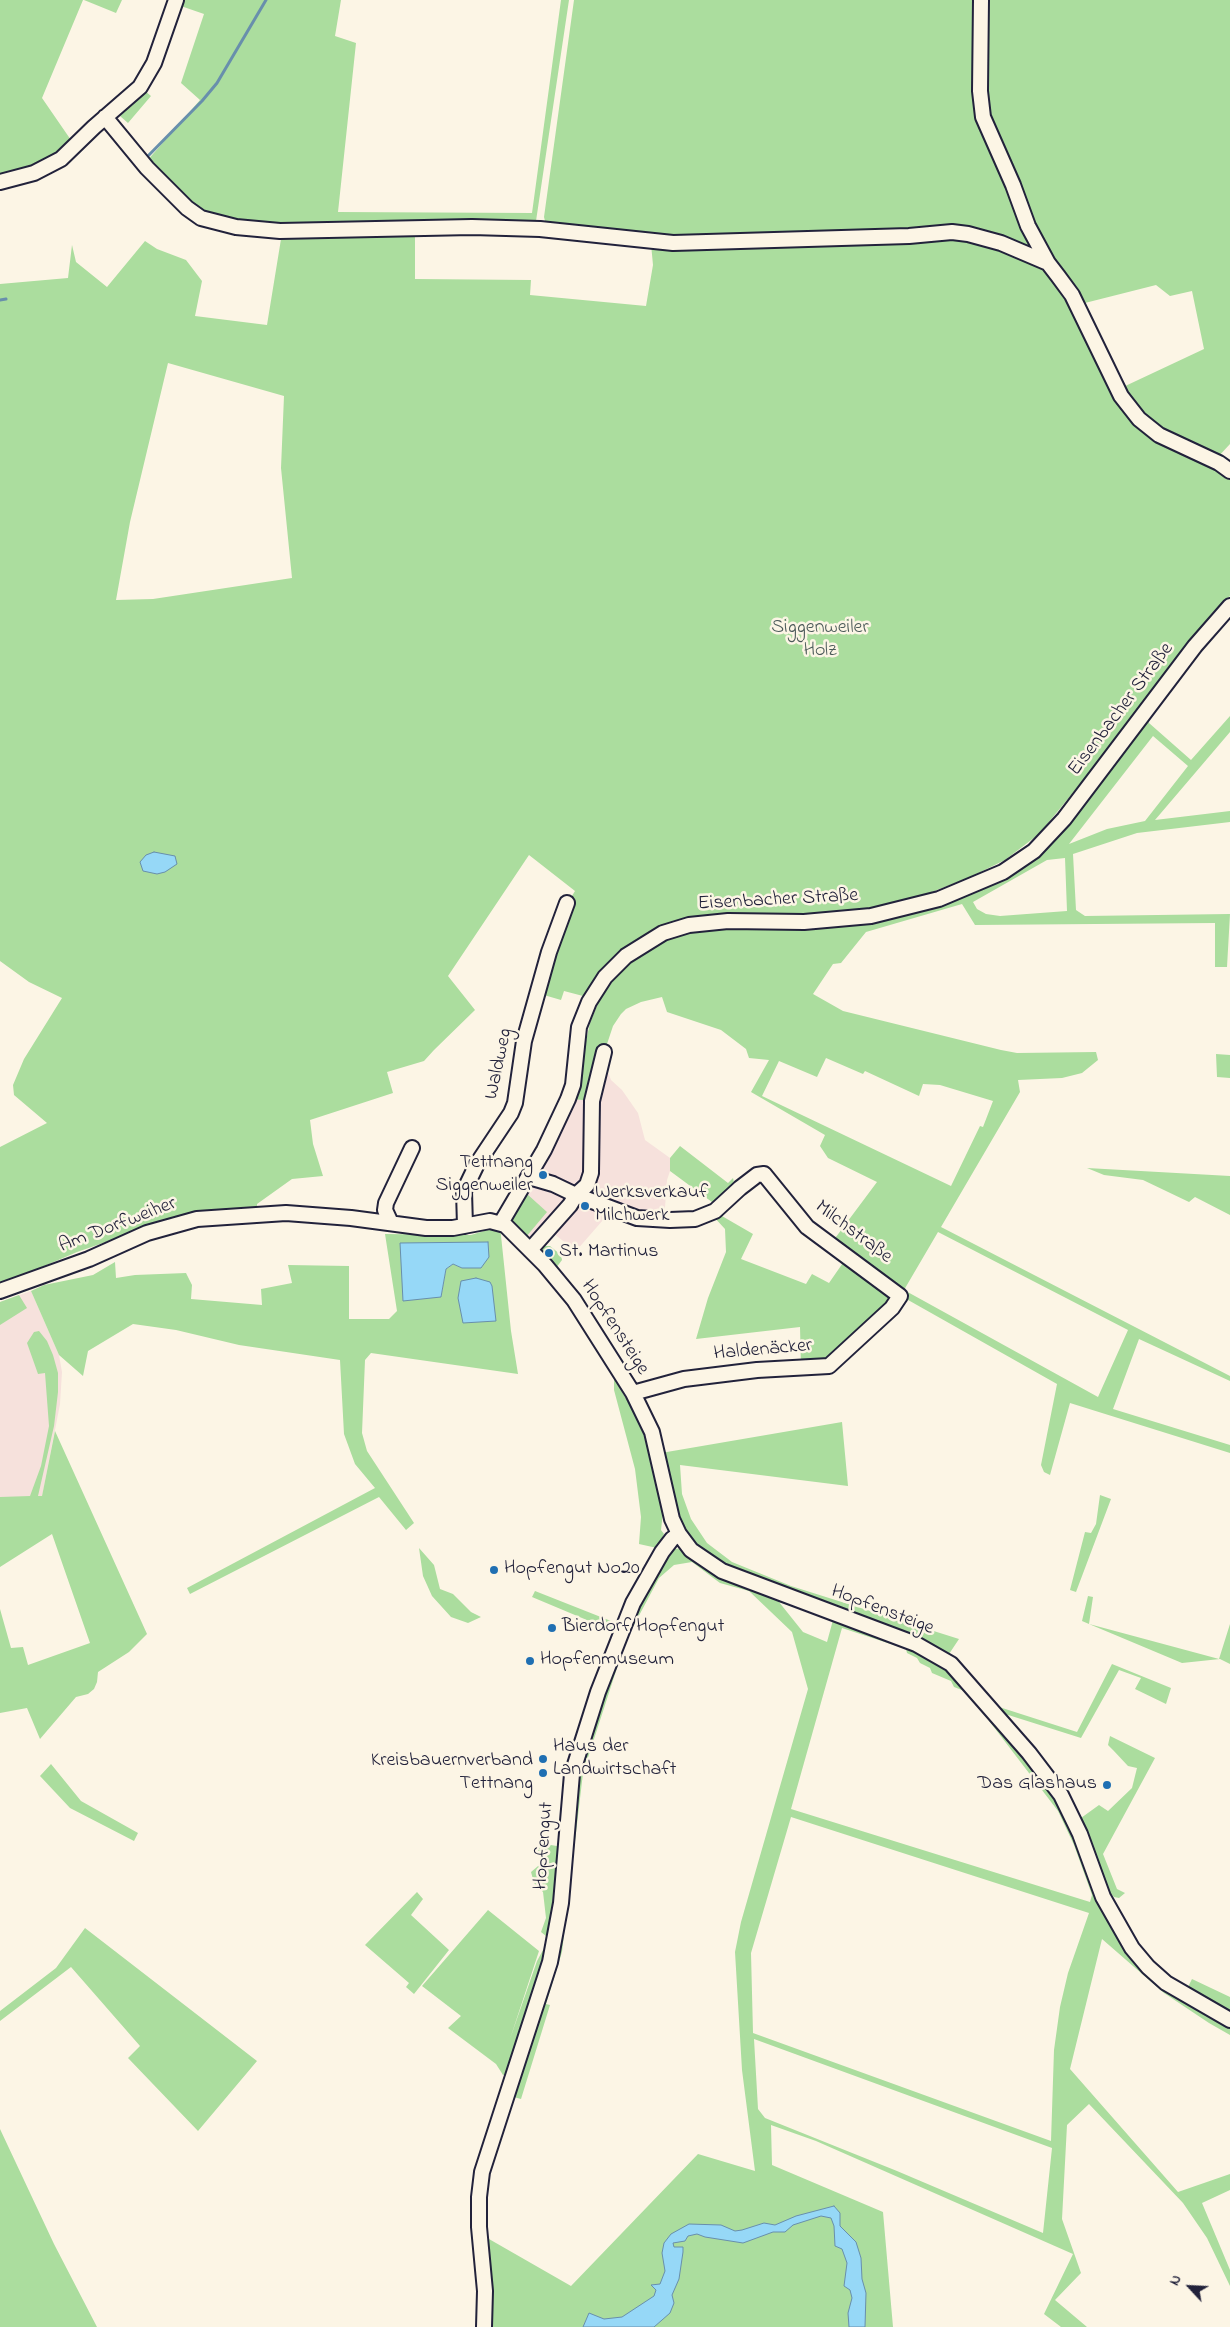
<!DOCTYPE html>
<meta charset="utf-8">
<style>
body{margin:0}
#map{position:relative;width:1230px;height:2327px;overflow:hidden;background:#fcf5e5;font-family:"Indie Flower",sans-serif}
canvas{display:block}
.north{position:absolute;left:1165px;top:2262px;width:50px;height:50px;-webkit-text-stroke:4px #fcf5e5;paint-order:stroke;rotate:295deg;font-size:14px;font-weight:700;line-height:20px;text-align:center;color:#22223b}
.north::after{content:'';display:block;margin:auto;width:18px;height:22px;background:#22223b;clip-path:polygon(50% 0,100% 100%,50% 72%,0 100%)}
</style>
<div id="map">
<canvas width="1230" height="2327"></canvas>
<div class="north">N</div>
</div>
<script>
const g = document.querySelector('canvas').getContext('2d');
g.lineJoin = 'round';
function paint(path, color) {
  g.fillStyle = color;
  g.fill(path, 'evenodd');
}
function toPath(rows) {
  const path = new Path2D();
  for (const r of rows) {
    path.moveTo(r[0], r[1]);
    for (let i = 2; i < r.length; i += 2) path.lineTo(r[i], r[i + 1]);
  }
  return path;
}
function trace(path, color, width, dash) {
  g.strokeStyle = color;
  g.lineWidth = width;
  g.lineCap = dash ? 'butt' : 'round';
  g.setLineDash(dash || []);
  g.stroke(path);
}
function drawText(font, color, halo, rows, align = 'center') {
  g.font = font + ' "Indie Flower",sans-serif';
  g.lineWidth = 5;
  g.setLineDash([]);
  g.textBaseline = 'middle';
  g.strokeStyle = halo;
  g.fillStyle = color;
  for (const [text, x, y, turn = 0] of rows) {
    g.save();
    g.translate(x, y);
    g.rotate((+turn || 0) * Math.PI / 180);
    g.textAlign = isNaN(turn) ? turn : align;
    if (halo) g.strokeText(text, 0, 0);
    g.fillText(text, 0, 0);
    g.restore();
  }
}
const built = toPath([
 [599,1069,608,1072,611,1080,622,1090,638,1113,645,1140,670,1158,670,1171,667,1180,664,1221,610,1212,576,1251,549,1230,532,1247,508,1223,573,1099],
 [31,1291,59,1355,62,1372,60,1404,42,1497,0,1497,0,1302]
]);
const green = toPath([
 [0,0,83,0,42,98,73,143,50,162,0,178],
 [84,0,122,0,116,13],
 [180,0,341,0,335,36,356,43,338,212,532,213,561,0,569,0,536,221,533,224,282,229,203,216,146,162,200,100,181,83,204,14,178,5],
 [574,0,1230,0,1230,444,1217,458,1169,436,1146,421,1131,405,1121,388,1204,349,1192,291,1170,296,1156,285,1073,306,1112,386,1132,416,1156,437,1206,461,1230,477,1230,596,1212,613,1085,778,1039,834,1005,860,968,878,929,893,844,915,685,918,653,930,617,953,602,968,583,996,564,991,561,1000,537,993,564,909,575,891,529,855,448,976,475,1010,434,1050,424,1061,387,1072,393,1093,310,1120,313,1144,323,1176,292,1179,257,1204,257,1209,211,1212,158,1224,77,1252,0,1285,0,1147,47,1123,14,1095,13,1085,24,1059,62,998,29,982,0,961,0,284,68,278,72,245,76,262,107,287,145,241,157,249,186,260,202,281,195,316,267,325,282,233,415,231,415,279,531,280,530,295,646,306,653,265,651,244,673,246,838,241,837,235,673,239,568,230,546,225,544,217],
 [168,363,284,396,281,468,292,578,153,599,116,600,130,522],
 [145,91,151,96,128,123,120,116],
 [1230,716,1230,732,1155,820,1230,811,1230,822,1137,833,1073,854,1076,910,1085,916,1230,914,1227,967,1215,967,1215,923,975,925,962,904,866,932,841,963,833,964,813,994,843,1011,1001,1050,1017,1053,1096,1052,1098,1060,1082,1073,1062,1078,1018,1080,1020,1092,941,1227,1230,1376,1230,1381,1139,1339,1113,1409,1230,1445,1230,1453,1070,1403,1050,1475,1044,1472,1041,1465,1057,1384,901,1296,832,1364,801,1367,800,1327,696,1339,708,1298,726,1252,725,1229,713,1216,715,1212,753,1234,741,1259,806,1284,812,1274,829,1283,847,1257,830,1245,877,1182,828,1158,820,1146,825,1135,751,1092,769,1060,749,1058,746,1049,721,1030,667,1012,662,997,641,1002,626,1009,621,1014,613,1026,600,1065,592,1101,573,1099,590,1023,599,1001,622,968,635,956,660,940,698,929,839,927,905,914,961,898,997,883,1042,852,1148,718,1149,723,1191,760],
 [1153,736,1188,766,1145,821,1107,829,1069,844],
 [1065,858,1067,911,1000,916,986,914,977,909,973,902,1047,860],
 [826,1058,863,1074,865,1071,919,1096,923,1084,940,1085,993,1101,983,1127,980,1126,951,1186,762,1096,779,1061,817,1077],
 [938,1232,1128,1330,1098,1397,904,1290],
 [1216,1054,1230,1055,1230,1078,1217,1077],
 [680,1146,728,1183,733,1178,735,1187,716,1205,670,1171,670,1158],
 [1087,1168,1230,1176,1230,1215,1195,1197,1189,1202,1143,1180,1104,1175],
 [527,1194,547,1212,526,1237,513,1225,513,1219,515,1211],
 [500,1226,511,1331,518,1374,371,1353,365,1360,362,1433,367,1451,414,1523,406,1530,379,1497,190,1594,187,1588,375,1488,355,1464,344,1434,340,1360,239,1345,176,1330,133,1324,88,1351,83,1376,59,1355,31,1291,44,1285,93,1275,115,1262,116,1278,135,1275,186,1273,192,1285,191,1299,262,1305,261,1289,292,1283,288,1265,349,1266,349,1319,389,1319,397,1311,385,1234,471,1235],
 [401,1243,481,1268,462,1268,453,1264,446,1269,441,1297],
 [543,1246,550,1246,561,1255,562,1260,556,1268,541,1253],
 [19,1295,27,1308,0,1325,0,1302],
 [39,1331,47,1341,53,1355,58,1373,58,1392,54,1426,38,1496,42,1496,55,1431,147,1634,129,1652,98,1672,97,1682,94,1689,88,1694,76,1697,40,1739,27,1708,0,1713,0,1609,11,1648,23,1647,28,1665,90,1643,52,1534,0,1567,0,1497,30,1496,41,1466,49,1426,45,1373,38,1374,27,1343,34,1332],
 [614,1378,643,1428,653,1454,653,1466,663,1512,661,1530,664,1534,657,1548,639,1544,641,1517,635,1469,614,1390],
 [842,1422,848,1486,680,1465,682,1494,691,1519,707,1543,732,1562,791,1586,959,1639,947,1657,726,1567,696,1548,681,1529,661,1453],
 [1100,1495,1111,1499,1076,1592,1070,1590,1085,1532,1091,1533,1096,1524],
 [419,1548,434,1565,440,1589,453,1594,471,1612,481,1617,468,1623,451,1617,432,1596,423,1576],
 [685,1548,908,1645,944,1666,972,1692,1050,1791,1075,1832,1107,1918,1128,1951,1230,2024,1230,2035,1209,2023,1164,1993,1102,1939,1070,2069,1178,2192,1230,2174,1230,2190,1202,2203,1230,2270,1230,2286,1207,2238,1183,2203,1089,2104,1067,2125,1062,2219,1081,2273,1055,2300,1087,2327,1061,2327,1044,2314,1073,2254,816,2141,771,2125,772,2165,883,2212,893,2327,488,2327,482,2235,571,2286,698,2154,755,2171,742,2070,735,1952,741,1922,808,1689,792,1632,749,1591,720,1583,692,1562,674,1565,659,1578,626,1640,583,1773,562,1952,546,2004,550,2005,521,2099,510,2096,543,1994,574,1779,624,1629,666,1555,675,1549],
 [779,1602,833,1620,827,1642,803,1632],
 [842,1628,906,1649,907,1653,917,1658,920,1663,930,1668,932,1673,951,1681,954,1687,967,1692,1058,1811,1074,1845,1092,1895,1090,1902,791,1809],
 [791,1817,1089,1913,1068,1973,1060,2007,1054,2050,1051,2141,753,2033,751,1953],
 [754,2039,1052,2148,1043,2233,897,2171,765,2118,758,2109],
 [535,1591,616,1623,613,1631,532,1597],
 [1088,1596,1093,1597,1089,1624,1219,1659,1230,1624,1230,1664,1220,1659,1182,1663,1089,1624,1082,1621],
 [1112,1664,1171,1688,1166,1704,1135,1689,1141,1678,1119,1670,1081,1738,1002,1713,996,1706,1077,1732],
 [1110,1736,1155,1758,1103,1854,1117,1889,1125,1893,1119,1898,1114,1897,1107,1889,1081,1818,1099,1805,1108,1811,1132,1788,1137,1768,1128,1766,1113,1750,1108,1745],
 [51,1764,81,1801,138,1833,134,1841,70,1808,40,1776],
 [540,1843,562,1847,553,1937,546,1936,541,1932,546,1918,543,1892,534,1883,531,1872,544,1861,538,1850],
 [417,1892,423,1899,411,1915,449,1950,414,1994,406,1987,409,1983,365,1945],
 [488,1910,539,1951,510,2039,537,1961,543,1950,549,1958,508,2074,503,2075,496,2064,448,2028,461,2016,422,1986],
 [85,1928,257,2061,198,2131,128,2058,140,2046,71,1967,0,2021,0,2011,56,1968],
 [1192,1979,1230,1997,1230,2013,1186,1991],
 [0,2129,54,2244,97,2327,0,2327]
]);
const water = toPath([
 [154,852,175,856,177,864,165,872,157,874,143,871,140,862,146,855,154,852],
 [488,1242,489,1257,481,1268,462,1268,453,1264,446,1269,441,1297,403,1301,400,1243,488,1242],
 [476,1278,490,1282,492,1286,496,1321,463,1323,458,1298,461,1281,476,1278],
 [834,2206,840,2213,840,2226,856,2242,861,2258,862,2279,866,2293,865,2327,849,2327,848,2313,852,2298,850,2290,844,2286,847,2263,842,2249,835,2246,834,2226,831,2218,821,2216,793,2225,785,2232,773,2232,743,2243,705,2237,697,2234,688,2236,685,2241,673,2243,674,2247,683,2247,683,2252,679,2279,672,2295,674,2303,670,2313,654,2327,583,2327,589,2313,604,2319,622,2317,654,2296,656,2290,651,2285,660,2284,665,2271,662,2253,664,2243,671,2234,689,2224,721,2225,735,2231,742,2230,764,2223,775,2225,796,2216,834,2206]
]);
const stream = toPath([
 [146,158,202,101,217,83,266,0],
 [0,300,6,299]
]);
const minor = toPath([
 [981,0,980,91,983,117,1013,185,1028,226,1048,263],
 [105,117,147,168,187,208,201,218,236,227,280,231,472,227,540,229,673,243,909,236,952,232,968,234,1001,243,1048,263,1058,276,1072,295,1121,396,1139,419,1159,435,1219,463,1230,471],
 [0,182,34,173,61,159,94,127,140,87,154,63,176,0],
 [529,1177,553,1184,576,1195,587,1185,591,1173,592,1101,604,1052],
 [391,1223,385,1210,386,1203,412,1148],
 [501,1223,544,1150,568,1099,573,1085,579,1027,589,1002,605,977,626,956,663,933,689,925,728,921,804,922,871,916,939,899,1003,872,1034,851,1064,819,1195,646,1230,606],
 [465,1226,464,1191,477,1164,511,1113,515,1103,524,1041,549,952,567,903],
 [530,1250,570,1205,576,1195,637,1218,670,1220,695,1219,715,1211,740,1188,757,1175,764,1174,807,1227,900,1296,892,1308,829,1366,757,1370,684,1379,633,1393],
 [0,1291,89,1259,147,1233,197,1219,286,1213,351,1218,426,1228,453,1228,490,1221,505,1225,545,1265,574,1300,633,1393,652,1432,672,1519,679,1534,691,1550,722,1571,916,1644,951,1664,1029,1753,1061,1795,1080,1834,1103,1897,1132,1948,1148,1967,1166,1983,1230,2020],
 [484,2327,485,2291,479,2227,479,2197,482,2172,550,1962,561,1903,572,1774,598,1692,633,1603,662,1552,672,1539,679,1534]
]);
const markers = [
 [543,1175,5,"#1f6fb2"],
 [585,1206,5,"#1f6fb2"],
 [549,1253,5,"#1f6fb2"],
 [494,1570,5,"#1f6fb2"],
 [552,1628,5,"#1f6fb2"],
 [530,1661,5,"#1f6fb2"],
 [543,1759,5,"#1f6fb2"],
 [543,1773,5,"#1f6fb2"],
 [1107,1785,5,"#1f6fb2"]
];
const parkNames = [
 ["Siggenweiler",820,629],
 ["Holz",820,652]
];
const streetNames = [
 ["Eisenbacher Straße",1122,710,-53],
 ["Eisenbacher Straße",778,901,-3],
 ["Waldweg",500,1064,-78],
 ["Am Dorfweiher",118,1226,-21],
 ["Milchstraße",853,1233,37],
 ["Hopfensteige",614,1328,57],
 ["Haldenäcker",763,1351,-5],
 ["Hopfensteige",882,1611,21],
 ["Hopfengut",545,1846,-86]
];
const poiNames = [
 ["Tettnang",533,1164,"right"],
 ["Siggenweiler",533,1187,"right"],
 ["Werksverkauf",595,1194],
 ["Milchwerk",595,1217],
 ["St. Martinus",559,1253],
 ["Hopfengut No20",504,1570],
 ["Bierdorf Hopfengut",562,1628],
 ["Hopfenmuseum",540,1661],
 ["Haus der",553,1748],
 ["Landwirtschaft",553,1771],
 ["Kreisbauernverband",533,1762,"right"],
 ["Tettnang",533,1785,"right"],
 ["Das Glashaus",1097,1785,"right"]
];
paint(built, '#f6e1dc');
paint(green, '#abdd9e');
paint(water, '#96d8f7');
trace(water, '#688fac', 1);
trace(stream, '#688fac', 3);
trace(minor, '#22223b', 18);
trace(minor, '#fcf5e5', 14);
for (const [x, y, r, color] of markers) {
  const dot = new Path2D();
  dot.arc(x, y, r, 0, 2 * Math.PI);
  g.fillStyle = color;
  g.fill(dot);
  trace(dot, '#fcf5e5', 2);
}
drawText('20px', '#4b5a59', '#fcf5e5', parkNames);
drawText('20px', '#22223b', '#fcf5e5', streetNames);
drawText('20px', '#22223b', '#fcf5e5', poiNames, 'left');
</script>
